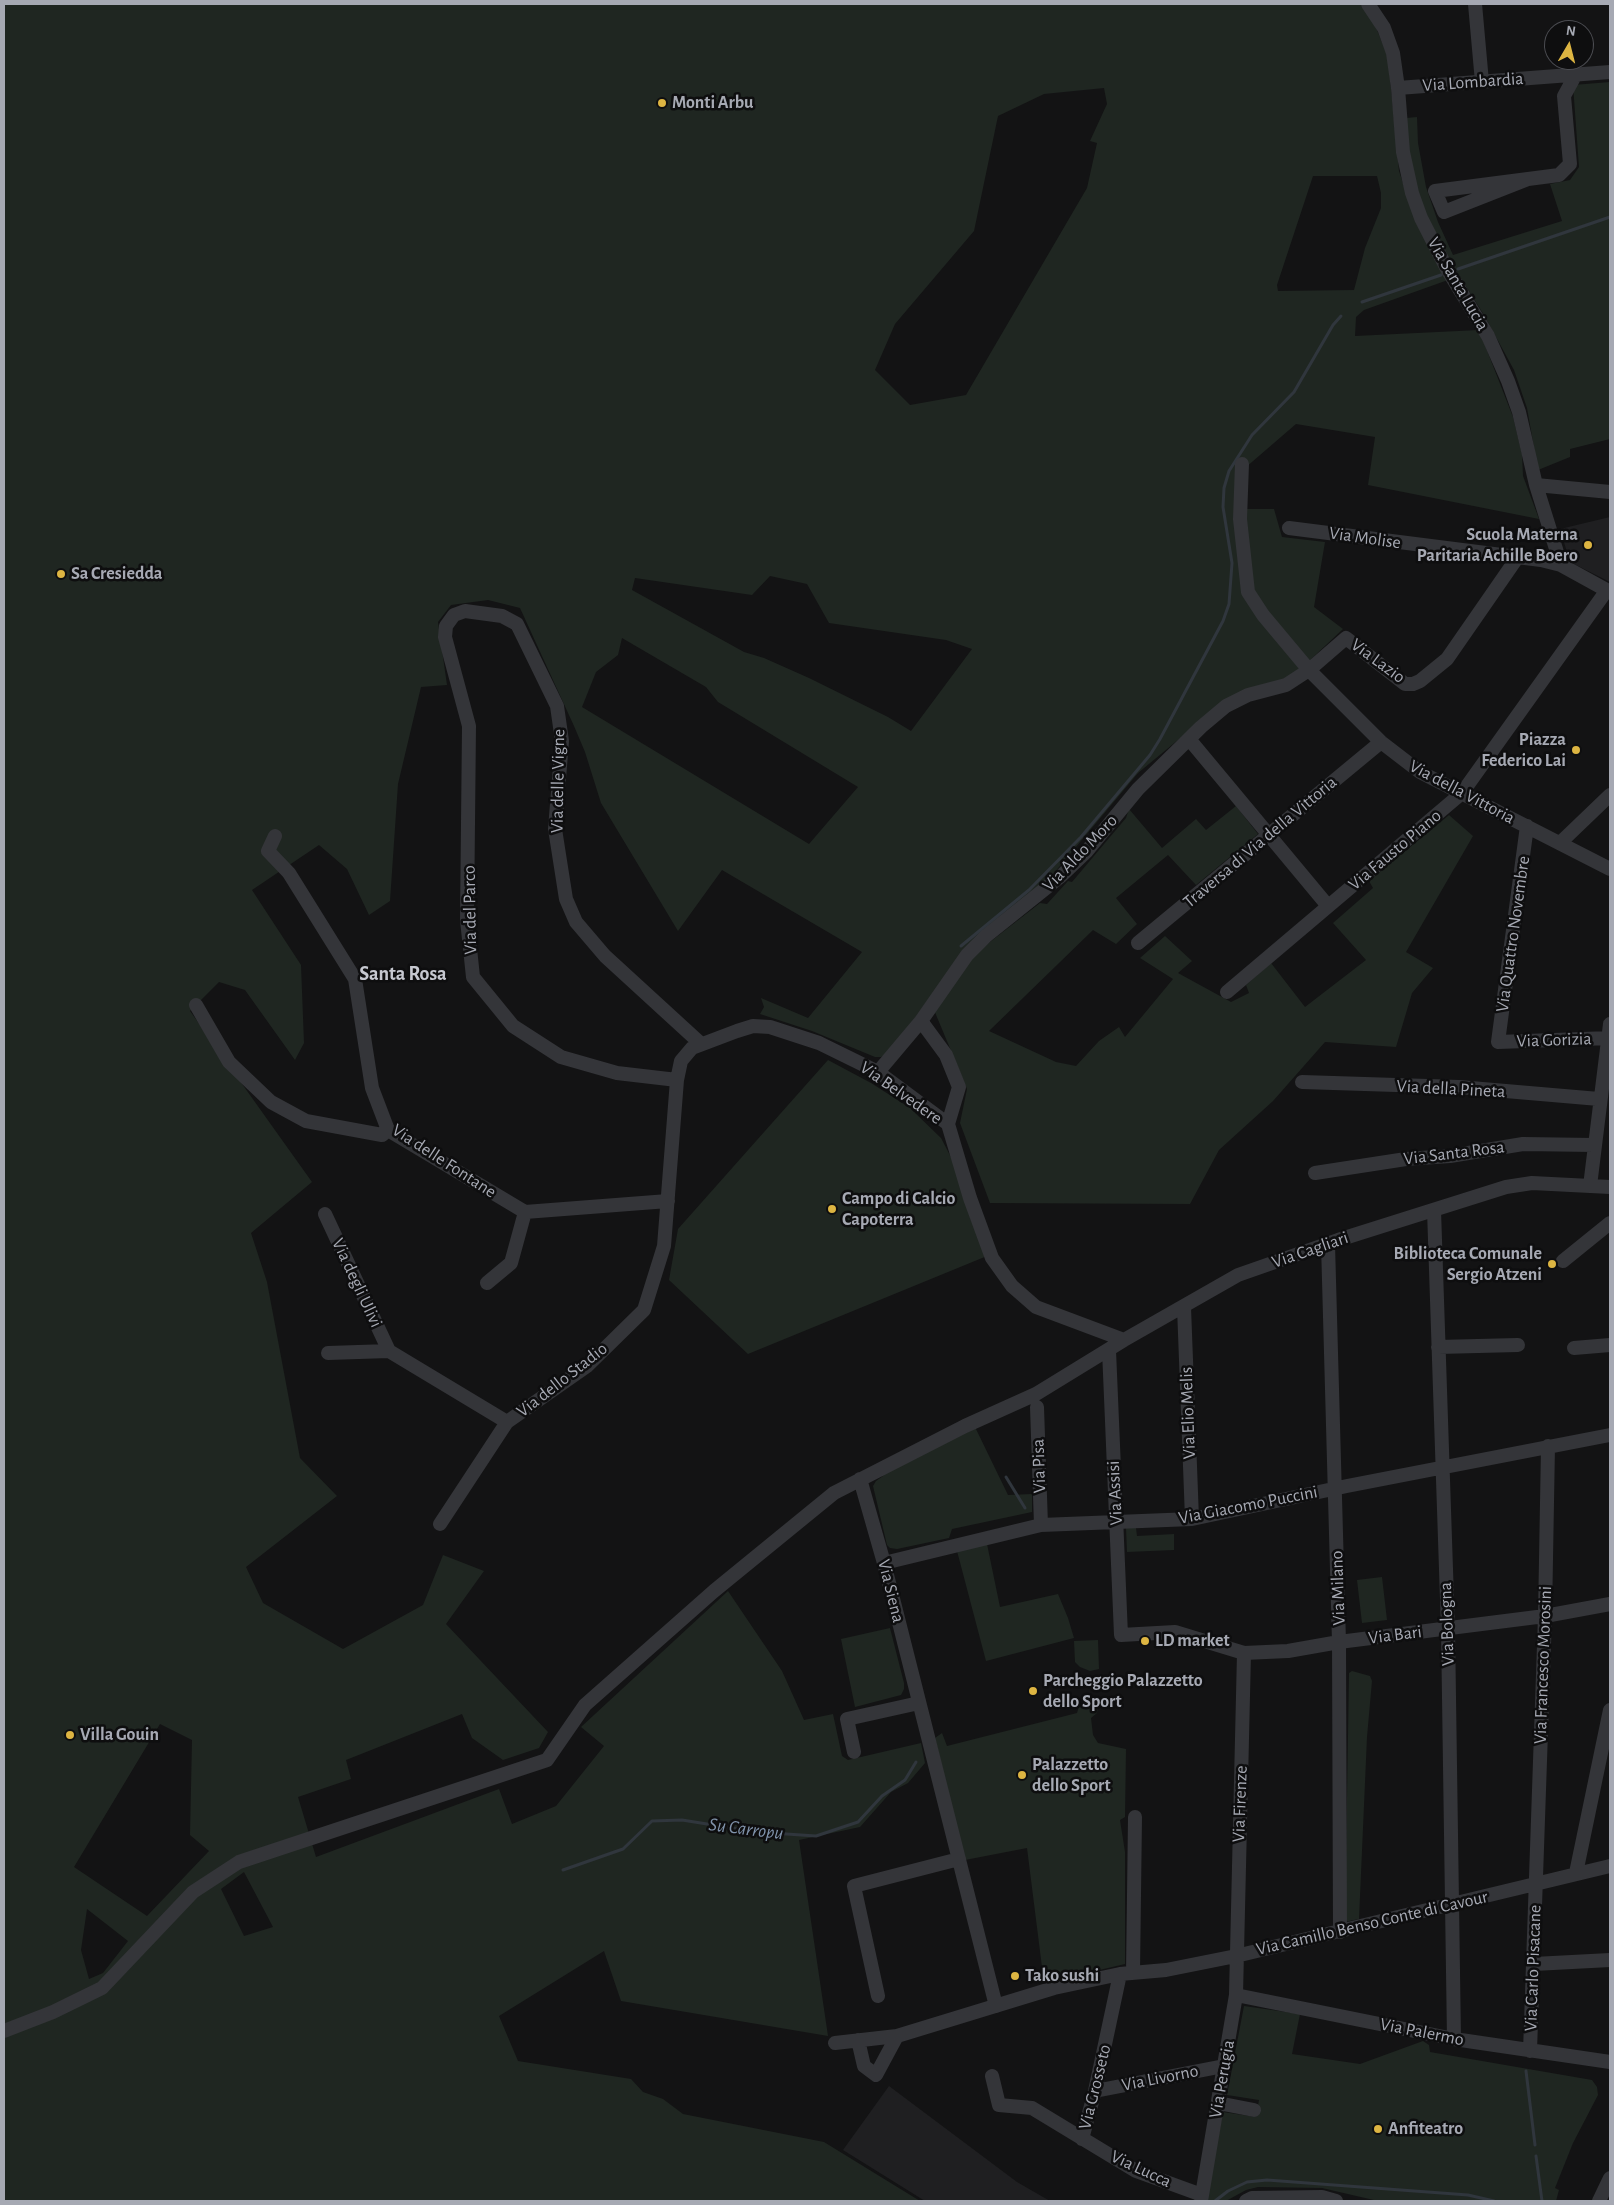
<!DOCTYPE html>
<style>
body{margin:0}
#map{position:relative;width:1614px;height:2205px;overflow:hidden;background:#131314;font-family:"Alegreya Sans",sans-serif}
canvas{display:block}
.frame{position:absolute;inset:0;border:5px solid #a6a9b3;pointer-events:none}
.north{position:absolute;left:1544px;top:20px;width:50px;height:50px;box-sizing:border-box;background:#0e0e0f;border:1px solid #4b4c51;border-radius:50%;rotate:8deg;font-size:14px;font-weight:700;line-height:20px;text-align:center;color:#a6a9b3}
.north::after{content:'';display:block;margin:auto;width:18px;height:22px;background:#ddb542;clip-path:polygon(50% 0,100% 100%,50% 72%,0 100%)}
</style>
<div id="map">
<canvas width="1614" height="2205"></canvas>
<div class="frame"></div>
<div class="north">N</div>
</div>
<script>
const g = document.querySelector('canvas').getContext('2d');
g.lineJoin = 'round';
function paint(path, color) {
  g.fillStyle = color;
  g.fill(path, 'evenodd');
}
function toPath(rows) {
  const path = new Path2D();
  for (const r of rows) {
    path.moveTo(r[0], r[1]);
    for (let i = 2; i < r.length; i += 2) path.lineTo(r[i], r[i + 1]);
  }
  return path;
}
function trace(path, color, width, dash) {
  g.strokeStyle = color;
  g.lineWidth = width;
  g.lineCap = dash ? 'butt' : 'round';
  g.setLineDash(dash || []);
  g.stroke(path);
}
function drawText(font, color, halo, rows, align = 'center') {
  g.font = font + ' "Alegreya Sans",sans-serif';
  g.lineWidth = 5;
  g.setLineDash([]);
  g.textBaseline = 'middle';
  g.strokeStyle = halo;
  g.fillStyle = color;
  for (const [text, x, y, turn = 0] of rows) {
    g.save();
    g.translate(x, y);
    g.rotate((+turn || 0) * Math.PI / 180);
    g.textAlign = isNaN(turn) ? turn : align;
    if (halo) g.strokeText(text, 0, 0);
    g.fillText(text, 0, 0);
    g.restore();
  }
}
const built = toPath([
 [1610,517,1610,582,1570,562,1560,529],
 [889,2086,1017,2182,1050,2201,925,2201,843,2150]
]);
const green = toPath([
 [4,4,1360,4,1375,25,1388,57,1399,171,1416,222,1448,280,1364,310,1356,317,1355,336,1479,330,1513,417,1522,454,1523,476,1539,519,1368,485,1375,437,1296,424,1245,468,1235,509,1274,509,1282,537,1325,542,1314,607,1343,629,1290,679,1230,697,1138,773,1054,873,962,952,895,1047,888,1054,881,1057,875,1057,812,1031,760,1014,764,1007,761,998,808,1018,862,952,722,870,678,931,601,803,585,752,574,726,520,608,488,600,451,605,438,622,447,685,421,687,398,784,390,901,369,915,347,869,319,845,252,890,301,965,304,1043,295,1060,245,990,219,982,190,1011,312,1182,251,1233,267,1282,300,1458,337,1496,246,1567,263,1603,343,1649,423,1605,443,1555,484,1571,446,1624,548,1732,539,1748,503,1760,472,1738,462,1714,346,1760,351,1779,298,1797,316,1857,499,1789,512,1824,556,1806,604,1746,581,1727,728,1591,782,1671,804,1720,833,1714,842,1756,848,1760,921,1743,925,1763,908,1783,891,1792,860,1827,799,1840,828,2036,621,2001,604,1951,499,2016,518,2061,631,2079,643,2092,663,2099,683,2114,824,2142,920,2201,4,2201],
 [1104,88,1107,104,1090,141,1097,143,1087,188,966,395,910,405,875,370,895,324,974,231,998,116,1044,94],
 [1313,176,1377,176,1381,193,1381,208,1365,248,1354,290,1278,291,1277,285],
 [770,576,807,584,829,623,946,640,972,649,911,731,888,717,809,678,764,658,744,652,632,590,635,578,752,595],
 [622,638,706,687,718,702,858,787,809,844,582,707,596,672,618,655],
 [160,1724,192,1740,190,1835,209,1851,147,1916,74,1867],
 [244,1872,273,1927,244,1936,221,1889],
 [87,1909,128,1941,103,1973,89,1979,81,1950],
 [1610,82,1610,439,1570,449,1570,457,1538,470,1527,408,1514,370,1484,315,1437,240,1422,207,1410,168,1406,118,1417,117,1418,143,1426,187,1438,222,1453,255,1562,221,1550,184,1570,180,1579,167,1573,85],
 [1236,806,1258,834,1196,885,1168,855,1116,898,1137,924,1116,944,1093,930,989,1031,1056,1062,1076,1066,1099,1041,1119,1027,1125,1037,1173,979,1140,958,1165,936,1192,961,1178,973,1231,1002,1249,993,1246,985,1271,963,1305,1007,1366,960,1333,923,1373,888,1369,881,1449,815,1473,836,1406,952,1433,968,1412,993,1396,1047,1325,1042,1273,1101,1219,1150,1190,1204,990,1203,960,1123,967,1089,934,1010,972,956,1040,903,1047,904,1068,881,1072,882,1126,818,1129,809,1162,848,1196,819,1206,830],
 [828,1060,871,1083,910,1108,941,1138,954,1163,971,1220,987,1256,748,1354,669,1280,678,1229],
 [975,1427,1008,1495,1032,1494,1032,1512,952,1529,949,1538,897,1549,890,1548,887,1545,873,1486,876,1481,883,1476,884,1473],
 [1126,1528,1136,1528,1137,1536,1174,1534,1174,1550,1127,1552],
 [987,1544,1000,1607,1058,1594,1068,1618,1074,1638,986,1661,957,1551],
 [1382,1577,1387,1620,1362,1623,1357,1580],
 [890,1628,904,1683,904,1689,901,1695,855,1707,841,1639],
 [1098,1640,1099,1669,1090,1671,1080,1667,1075,1662,1074,1641],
 [1352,1671,1370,1676,1372,1681,1367,1737,1359,1919,1345,1922,1349,1673],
 [1092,1699,1098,1705,1097,1713,1091,1718,1093,1735,1098,1743,1126,1749,1125,1817,1120,1820,1125,1852,1125,1964,1044,1983,1027,1848,965,1860,935,1738,942,1733,947,1746,1077,1713,1079,1706,1083,1708,1088,1700],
 [1244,2006,1300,2014,1292,2054,1360,2064,1423,2041,1429,2045,1430,2052,1592,2080,1597,2087,1598,2095,1573,2143,1555,2188,1559,2190,1556,2201,1378,2201,1322,2188,1258,2187,1246,2190,1226,2201,1206,2201,1223,2112,1256,2117,1259,2100,1227,2095]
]);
const stream = toPath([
 [1458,269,1610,217],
 [1362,302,1441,275],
 [961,946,1029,890,1081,837,1150,755,1160,739,1223,621,1229,604,1232,563,1223,507,1224,488,1229,471,1252,435,1294,392,1333,325,1341,316],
 [1006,1477,1025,1508],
 [563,1870,623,1849,652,1821,682,1820,757,1832,816,1836,858,1822,882,1796,905,1780,916,1762],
 [1526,2071,1535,2145],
 [1536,2156,1542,2201],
 [1215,2201,1228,2191,1247,2182,1267,2180,1468,2195,1494,2201]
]);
const minor = toPath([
 [1368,4,1384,28,1393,53,1398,88,1403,152,1412,193,1421,218,1447,269,1488,336,1508,381,1519,412,1536,485,1561,565],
 [1475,4,1482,82],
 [1398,88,1610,72],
 [1528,179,1444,212,1435,191,1559,175,1570,164,1564,96,1576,74],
 [1242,464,1240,519,1248,592,1263,615,1309,670,1381,742,1420,772,1610,869],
 [1536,485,1610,492],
 [1289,528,1541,560,1561,565,1610,592],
 [1189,739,1328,906],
 [1527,826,1498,1042,1610,1038],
 [275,836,268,851,289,873,355,979,372,1088,388,1130,525,1212,668,1201],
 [1561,842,1610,795],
 [1138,943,1381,742],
 [1227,992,1462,793,1607,590],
 [196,1005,229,1062,271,1102,306,1121,382,1135,388,1130],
 [921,1021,946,1055,959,1087,948,1124],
 [878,1072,921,1021,967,955,986,936,1061,876,1086,852,1138,789,1201,727,1226,706,1248,695,1286,685,1309,670,1346,638,1405,684,1413,684,1420,681,1447,659,1517,558],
 [677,1080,617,1073,561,1057,513,1026,473,977,467,920,469,726,445,637,446,626,454,615,465,611,502,616,517,624,557,706,562,741,555,829,566,899,576,922,605,956,700,1043],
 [1302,1082,1459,1087,1599,1099],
 [1315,1173,1406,1159,1450,1156,1523,1144,1594,1145],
 [1590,1186,1610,1024],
 [1434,1210,1448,1629,1454,2039],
 [325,1214,389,1351,507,1422],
 [1328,1244,1339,1642,1340,1932],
 [1563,1261,1610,1223],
 [487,1283,511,1263,525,1212],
 [1184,1307,1192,1519],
 [1438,1347,1518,1345],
 [1574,1348,1610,1345],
 [1109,1350,1121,1635,1175,1632,1244,1653,1288,1651,1339,1642,1545,1616,1610,1604],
 [328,1353,389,1351],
 [1037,1407,1041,1525],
 [860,1479,884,1563,996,2006],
 [440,1524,507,1422,587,1366,644,1310,664,1246,677,1080,681,1061,692,1048,737,1031,753,1026,770,1027,819,1043,878,1072,948,1124,970,1198,992,1258,1012,1286,1036,1307,1124,1340],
 [884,1563,1041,1525,1192,1519,1347,1486,1610,1435],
 [854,1752,847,1719,919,1703],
 [1576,1873,1610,1710],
 [1534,1964,1610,1960],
 [1133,1973,1135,1817],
 [1236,1995,1454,2039,1610,2062],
 [878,1996,854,1886,959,1859],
 [4,2031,53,2012,102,1988,193,1892,239,1862,547,1760,585,1705,714,1591,834,1493,965,1426,1036,1394,1124,1340,1238,1275,1338,1240,1506,1187,1532,1183,1610,1187],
 [897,2036,1054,1988,1120,1974,1166,1970,1236,1956,1610,1866],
 [835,2043,897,2036,876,2075,864,2066,858,2040],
 [1530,2051,1545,1616,1548,1446],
 [992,2076,999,2105,1032,2108,1136,2171,1202,2195],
 [1095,2091,1224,2066],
 [1218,2103,1254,2110],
 [1082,2139,1095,2091,1120,1974],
 [1201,2201,1236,1995,1244,1653],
 [1246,2201,1252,2198,1322,2197,1336,2201],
 [1599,2201,1610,2178]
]);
const markers = [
 [662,103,5,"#ddb542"],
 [1588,545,5,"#ddb542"],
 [61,574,5,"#ddb542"],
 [1576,750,5,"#ddb542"],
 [832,1209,5,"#ddb542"],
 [1552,1264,5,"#ddb542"],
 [1145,1641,5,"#ddb542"],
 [1033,1691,5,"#ddb542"],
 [70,1735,5,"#ddb542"],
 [1022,1775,5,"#ddb542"],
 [1015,1976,5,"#ddb542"],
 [1378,2129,5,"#ddb542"]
];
const streetNames = [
 ["Via Lombardia",1473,82,-4],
 ["Via Santa Lucia",1458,284,60],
 ["Via Molise",1365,538,8],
 ["Via Lazio",1378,661,36],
 ["Via delle Vigne",558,781,-89],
 ["Via della Vittoria",1462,792,28],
 ["Traversa di Via della Vittoria",1260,842,-40],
 ["Via Fausto Piano",1395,850,-40],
 ["Via Aldo Moro",1080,853,-46],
 ["Via del Parco",470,910,-91],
 ["Via Quattro Novembre",1513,934,-82],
 ["Via Gorizia",1554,1040,-2],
 ["Via della Pineta",1451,1089,3],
 ["Via Belvedere",901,1093,35],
 ["Via Santa Rosa",1454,1153,-7],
 ["Via delle Fontane",444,1161,33],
 ["Via Cagliari",1310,1250,-19],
 ["Via degli Ulivi",357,1283,65],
 ["Via dello Stadio",562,1380,-38],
 ["Via Elio Melis",1188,1413,-92],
 ["Via Pisa",1039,1466,-92],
 ["Via Assisi",1115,1493,-93],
 ["Via Giacomo Puccini",1248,1505,-11],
 ["Via Milano",1338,1588,-92],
 ["Via Siena",891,1591,76],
 ["Via Bologna",1447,1624,-92],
 ["Via Bari",1395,1635,-7],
 ["Via Francesco Morosini",1543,1665,-88],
 ["Via Firenze",1240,1804,-88],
 ["Via Camillo Benso Conte di Cavour",1372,1923,-13],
 ["Via Carlo Pisacane",1533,1968,-88],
 ["Via Palermo",1422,2032,11],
 ["Via Livorno",1160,2078,-11],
 ["Via Perugia",1222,2079,-80],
 ["Via Grosseto",1095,2087,-76],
 ["Via Lucca",1141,2169,25]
];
const poiNames = [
 ["Monti Arbu",672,103],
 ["Scuola Materna",1578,535,"right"],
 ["Paritaria Achille Boero",1578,556,"right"],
 ["Sa Cresiedda",71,574],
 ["Piazza",1566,740,"right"],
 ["Federico Lai",1566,761,"right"],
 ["Campo di Calcio",842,1199],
 ["Capoterra",842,1220],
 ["Biblioteca Comunale",1542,1254,"right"],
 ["Sergio Atzeni",1542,1275,"right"],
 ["LD market",1155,1641],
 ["Parcheggio Palazzetto",1043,1681],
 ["dello Sport",1043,1702],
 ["Villa Gouin",80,1735],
 ["Palazzetto",1032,1765],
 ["dello Sport",1032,1786],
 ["Tako sushi",1025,1976],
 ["Anfiteatro",1388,2129]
];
const waterNames = [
 ["Su Carropu",746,1829,7]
];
const quarterNames = [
 ["Santa Rosa",403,974]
];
paint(built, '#1f1f21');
paint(green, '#1f2621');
trace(stream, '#30363d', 3);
trace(minor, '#343539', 14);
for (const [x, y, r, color] of markers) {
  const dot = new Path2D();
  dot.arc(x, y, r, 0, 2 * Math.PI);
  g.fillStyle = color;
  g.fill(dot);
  trace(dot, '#0e0e0f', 2);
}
drawText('18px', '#a6a9b3', '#0e0e0f', streetNames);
drawText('bold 18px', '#a6a9b3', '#0e0e0f', poiNames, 'left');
drawText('italic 19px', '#8093ab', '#0e0e0f', waterNames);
drawText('bold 20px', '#c6c8d0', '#0e0e0f', quarterNames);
</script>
